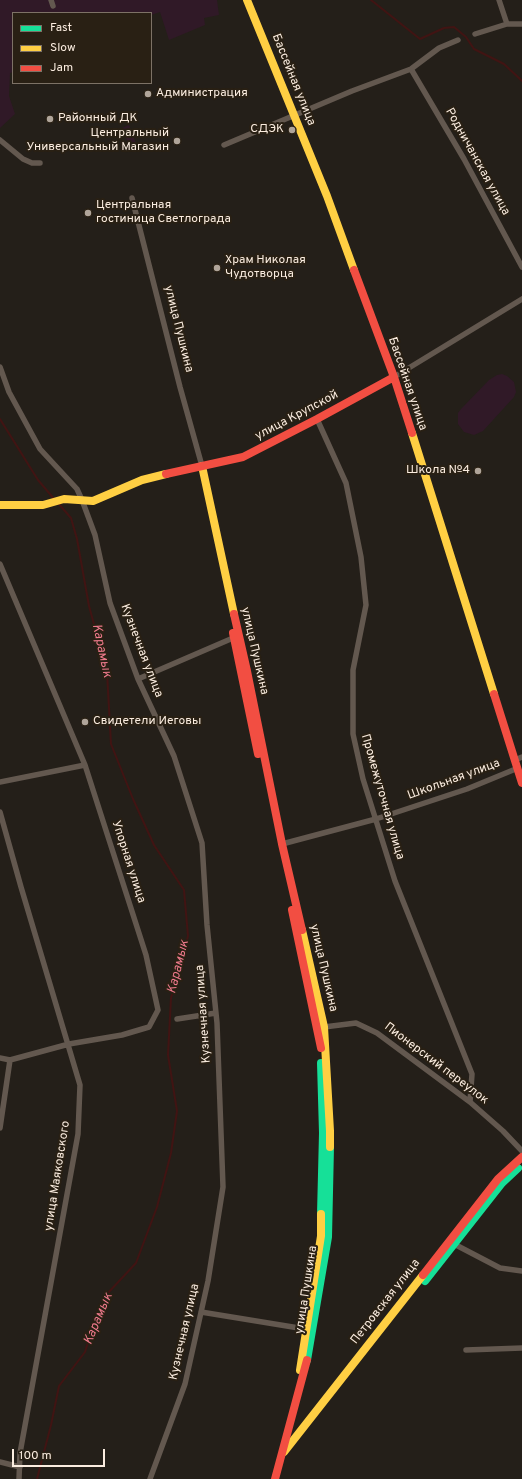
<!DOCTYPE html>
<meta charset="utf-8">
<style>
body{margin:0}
#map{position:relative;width:522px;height:1479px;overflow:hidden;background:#241f19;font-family:Overpass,sans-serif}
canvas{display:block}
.legend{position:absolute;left:12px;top:12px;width:140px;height:72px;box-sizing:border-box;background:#292014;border:1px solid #7d7266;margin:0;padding:5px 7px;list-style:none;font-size:12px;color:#fbede0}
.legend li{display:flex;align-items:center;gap:8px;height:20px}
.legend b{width:20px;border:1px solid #7d7266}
.scale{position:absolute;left:12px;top:1449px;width:93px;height:18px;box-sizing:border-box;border:2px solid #fbede0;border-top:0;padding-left:5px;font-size:12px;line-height:14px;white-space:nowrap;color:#fbede0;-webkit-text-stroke:3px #292014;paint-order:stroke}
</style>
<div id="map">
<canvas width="522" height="1479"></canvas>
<ul class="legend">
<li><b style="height:5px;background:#16e098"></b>Fast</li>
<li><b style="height:5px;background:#ffcf43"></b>Slow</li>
<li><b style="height:5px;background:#f24e42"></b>Jam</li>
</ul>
<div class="scale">100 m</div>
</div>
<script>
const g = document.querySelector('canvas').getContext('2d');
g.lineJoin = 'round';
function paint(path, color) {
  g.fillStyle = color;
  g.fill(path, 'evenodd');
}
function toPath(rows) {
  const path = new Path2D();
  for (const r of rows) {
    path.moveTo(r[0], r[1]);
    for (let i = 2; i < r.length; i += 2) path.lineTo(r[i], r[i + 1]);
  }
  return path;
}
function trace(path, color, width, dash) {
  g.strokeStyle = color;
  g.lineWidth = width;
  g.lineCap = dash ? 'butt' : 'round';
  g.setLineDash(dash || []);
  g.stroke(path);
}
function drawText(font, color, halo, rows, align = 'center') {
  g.font = font + ' Overpass,sans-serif';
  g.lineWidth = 4;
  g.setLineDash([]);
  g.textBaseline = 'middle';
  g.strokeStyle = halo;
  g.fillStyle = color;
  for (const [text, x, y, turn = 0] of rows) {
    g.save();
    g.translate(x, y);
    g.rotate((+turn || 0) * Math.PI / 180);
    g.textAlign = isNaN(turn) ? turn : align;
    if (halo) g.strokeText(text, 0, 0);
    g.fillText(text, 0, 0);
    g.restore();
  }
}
const green = toPath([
 [0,0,217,0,219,15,204,18,205,25,169,40,160,12,151,15,151,13,13,13,13,72,10,73,9,96,15,114,0,128],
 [129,125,137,146,130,148,122,128],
 [502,374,507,376,514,382,516,392,514,397,483,431,474,435,464,432,458,424,458,413,461,409,489,380,497,375]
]);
const stream = toPath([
 [371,0,420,39,444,28,454,27,466,37,474,49,504,64,522,81],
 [0,419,38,480,55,500],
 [37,1479,51,1425,59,1386,85,1352,95,1320,107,1294,136,1263,157,1207,171,1153,177,1111,168,1055,171,998,188,936,184,890,154,845,133,799,111,744,107,672,89,606,77,539,71,518,58,503]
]);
const street = toPath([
 [51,0,53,6],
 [499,0,507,24],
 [475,34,507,24,522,24],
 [411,69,464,159,522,267],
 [0,140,23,159,32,163,40,163],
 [224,145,352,91,411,69,439,48,458,40],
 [132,198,180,387,202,466],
 [0,367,9,392,40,449,77,489,82,500,95,535,110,603,138,679,174,756,202,843,207,925,217,1023,223,1187,208,1281,185,1384,150,1479],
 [394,377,522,299],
 [317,419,346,483,361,557,366,605,353,670,353,734,363,779,395,881,472,1074,470,1102],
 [0,564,85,765,146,955,158,1010,149,1027,122,1035,69,1044,10,1060,0,1058],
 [138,679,233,638,237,638],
 [515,760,522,757],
 [0,782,85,765],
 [0,812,21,887,80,1085,78,1134,20,1453,19,1479],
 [282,844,376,819,467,789,518,768],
 [177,1019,216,1013],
 [324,1027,356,1023,377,1033,470,1102,503,1131,522,1151],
 [0,1128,10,1060],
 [454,1244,500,1268,522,1271],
 [201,1312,299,1328,308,1333],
 [466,1350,522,1348],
 [0,1462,20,1467]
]);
const fast = toPath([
 [321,1063,323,1133,321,1214],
 [425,1281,502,1183,518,1168],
 [307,1360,328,1237,330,1147]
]);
const slow = toPath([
 [247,0,327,196,354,270],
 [412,433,494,694],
 [202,466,234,614],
 [0,505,43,505,64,499,93,501,142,480,166,474],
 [302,930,324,1027,330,1131,330,1147],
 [300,1370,321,1236,321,1214],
 [284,1452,423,1275]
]);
const jam = toPath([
 [354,270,394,377,412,433],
 [166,474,243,457,317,419,394,377],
 [234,614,247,671,282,844,302,930],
 [233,633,258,754],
 [494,694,522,783],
 [292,910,321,1048],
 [423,1275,498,1179,522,1157],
 [275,1479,307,1360]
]);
const markers = [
 [148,94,4,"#b0a59a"],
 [50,119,4,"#b0a59a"],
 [292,130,4,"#b0a59a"],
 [177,141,4,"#b0a59a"],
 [88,213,4,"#b0a59a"],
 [217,268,4,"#b0a59a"],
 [478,471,4,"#b0a59a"],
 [85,722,4,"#b0a59a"]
];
const streetNames = [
 ["Бассейная улица",293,80,68],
 ["Родничанская улица",477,162,61],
 ["улица Пушкина",178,329,76],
 ["Бассейная улица",407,384,71],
 ["улица Крупской",297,416,-28],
 ["Кузнечная улица",141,651,69],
 ["улица Пушкина",254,651,77],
 ["Школьная улица",454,780,-20],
 ["Промежуточная улица",382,797,74],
 ["Упорная улица",128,862,72],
 ["улица Пушкина",323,968,77],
 ["Кузнечная улица",204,1014,-94],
 ["Пионерский переулок",436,1064,37],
 ["улица Маяковского",58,1176,-81],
 ["улица Пушкина",307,1290,-81],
 ["Петровская улица",386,1302,-52],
 ["Кузнечная улица",185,1332,-77]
];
const poiNames = [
 ["Администрация",156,94],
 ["Районный ДК",58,119],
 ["СДЭК",284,130,"right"],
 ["Центральный",169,134,"right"],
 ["Универсальный Магазин",169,148,"right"],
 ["Центральная",96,206],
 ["гостиница Светлограда",96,220],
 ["Храм Николая",225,261],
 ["Чудотворца",225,275],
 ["Школа №4",470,471,"right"],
 ["Свидетели Иеговы",93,722]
];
const waterNames = [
 ["Карамык",101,651,78],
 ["Карамык",179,967,-76],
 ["Карамык",99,1319,-67]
];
paint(green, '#301927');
trace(stream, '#411413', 2);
trace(street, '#63584f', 5.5);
trace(fast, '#16e098', 8);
trace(slow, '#ffcf43', 8);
trace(jam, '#f24e42', 8);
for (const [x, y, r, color] of markers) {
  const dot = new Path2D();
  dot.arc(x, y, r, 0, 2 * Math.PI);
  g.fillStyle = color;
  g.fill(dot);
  trace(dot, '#292014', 1.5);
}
drawText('12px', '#fbede0', '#292014', streetNames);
drawText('12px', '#fbede0', '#292014', poiNames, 'left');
drawText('italic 13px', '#ee7a8c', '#292014', waterNames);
</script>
